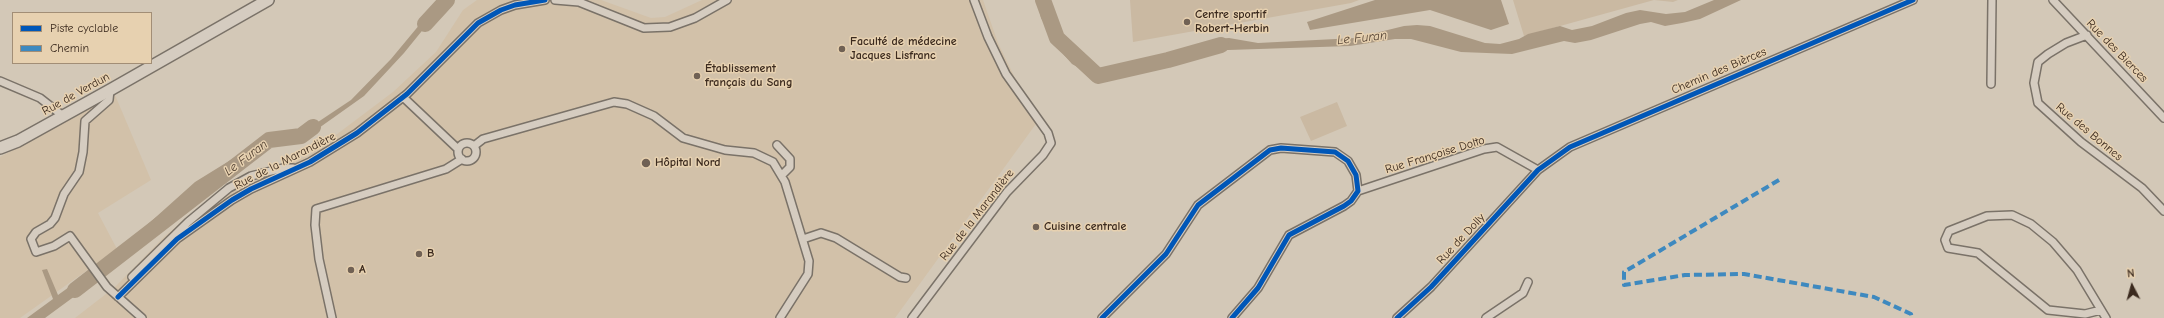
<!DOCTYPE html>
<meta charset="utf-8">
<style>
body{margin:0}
#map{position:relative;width:2164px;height:318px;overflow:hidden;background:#d3c8b7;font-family:"Comic Neue",sans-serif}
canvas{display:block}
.legend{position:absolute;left:12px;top:12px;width:140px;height:52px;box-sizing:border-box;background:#e7d1b0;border:1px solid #a28e76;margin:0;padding:5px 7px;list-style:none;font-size:12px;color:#3b2a1e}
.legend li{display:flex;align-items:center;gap:8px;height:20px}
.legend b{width:20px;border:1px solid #a28e76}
.north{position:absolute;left:2112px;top:266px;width:40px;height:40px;-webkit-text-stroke:3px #e7d1b0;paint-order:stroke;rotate:354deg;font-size:11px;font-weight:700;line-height:16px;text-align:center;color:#3b2a1e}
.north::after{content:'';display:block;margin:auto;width:14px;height:18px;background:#3b2a1e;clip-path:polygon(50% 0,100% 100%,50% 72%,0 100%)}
</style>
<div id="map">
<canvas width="2164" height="318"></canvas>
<ul class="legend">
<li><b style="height:5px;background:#0057b8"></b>Piste cyclable</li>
<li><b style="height:5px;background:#3e89bf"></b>Chemin</li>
</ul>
<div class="north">N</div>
</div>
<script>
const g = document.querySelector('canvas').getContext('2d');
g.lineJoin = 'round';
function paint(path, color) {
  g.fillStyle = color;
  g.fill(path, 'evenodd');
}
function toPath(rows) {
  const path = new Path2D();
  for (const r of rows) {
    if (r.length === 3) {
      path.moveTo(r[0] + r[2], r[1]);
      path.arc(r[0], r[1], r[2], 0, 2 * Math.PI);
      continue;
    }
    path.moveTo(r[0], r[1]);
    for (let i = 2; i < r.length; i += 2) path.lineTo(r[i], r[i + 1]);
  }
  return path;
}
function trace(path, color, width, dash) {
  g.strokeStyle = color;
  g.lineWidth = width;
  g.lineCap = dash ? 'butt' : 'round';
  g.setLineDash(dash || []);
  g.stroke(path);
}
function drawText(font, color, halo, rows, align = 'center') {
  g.font = font + ' "Comic Neue",sans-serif';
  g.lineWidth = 3;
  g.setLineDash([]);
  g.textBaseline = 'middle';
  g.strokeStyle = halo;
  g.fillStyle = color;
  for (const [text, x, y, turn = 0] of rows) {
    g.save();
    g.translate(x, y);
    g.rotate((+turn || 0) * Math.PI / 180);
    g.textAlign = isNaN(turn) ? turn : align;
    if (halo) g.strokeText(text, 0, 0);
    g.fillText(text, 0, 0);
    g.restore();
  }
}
const built = toPath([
 [477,0,601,0,651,18,665,17,702,0,983,0,998,43,1016,80,1041,117,895,318,75,318,115,287,164,237,201,205,231,183,262,169,308,156,393,92,436,52,463,10],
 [115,95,151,180,98,213,117,249,20,318,0,318,0,157]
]);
const green = toPath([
 [1130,0,1359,0,1351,3,1133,42],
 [1513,0,1678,0,1673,2,1654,0,1524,36],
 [1337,102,1347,126,1311,141,1300,117]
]);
const water = toPath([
 [440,0,447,0,404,53,364,96,302,140,269,143,221,173,181,203,104,273,99,268,195,182,263,140,272,137,294,138,351,100,391,59],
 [1037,0,1043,0,1044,7,1053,28,1061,37,1068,53,1085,64,1099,68,1125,70,1136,68,1160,56,1179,53,1215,39,1229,38,1258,43,1355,38,1404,26,1417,25,1430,26,1485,43,1500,44,1519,39,1528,34,1560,26,1572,30,1592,26,1626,13,1640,10,1666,14,1685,12,1714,0,1741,0,1700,19,1682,23,1665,26,1651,22,1640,24,1591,40,1575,43,1564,41,1512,54,1461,52,1411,39,1395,39,1350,46,1198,51,1175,63,1155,65,1125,76,1094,76,1072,64,1064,55,1041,18],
 [1375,0,1501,0,1509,24,1491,30,1430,10,1310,30,1307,22],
 [47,269,58,295,83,277,92,274,94,282,45,318,27,318,53,299,42,270]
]);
const river = toPath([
 [1043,0,1057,38,1098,76,1168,60,1221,45],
 [425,24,447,0],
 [75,290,269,140,301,136,313,127]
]);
const minor = toPath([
 [555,0,579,2,644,28,670,27,695,18,727,0],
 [2053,0,2164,118],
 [2087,35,2066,43,2048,54,2038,62,2034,83,2038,103,2081,142,2142,188,2164,211],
 [0,81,40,98,63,116],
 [1991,84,1992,0],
 [110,90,109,100,85,121,83,152,79,172,64,194,55,218,50,224,36,232,31,239,36,252,54,246,70,236,107,287,142,318],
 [403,97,458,149],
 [467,152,9],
 [777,145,790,159,790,167,782,175],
 [474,146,483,139,614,102,627,104,654,116,683,138,725,150,754,153,773,162,785,182,809,261,808,274,780,318],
 [1358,191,1484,149,1497,147,1538,170],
 [803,239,821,233,836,238,900,277,906,278],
 [132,277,188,222,229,188,251,176,283,168,293,168],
 [118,297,177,239,232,200,251,189,310,162,357,133,407,94,478,23,501,10,515,5,545,0],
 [2101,310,2085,314,2048,310,1978,253,1948,248,1945,240,1949,231,1987,216,2012,215,2031,224,2053,242,2077,270,2106,318],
 [332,318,319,259,315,225,316,209,446,169,462,159],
 [912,318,1007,192,1043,155,1051,143,1048,133,1006,74,988,37,974,0],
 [1102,318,1166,254,1198,205,1270,150,1281,148,1335,152,1348,161,1356,175,1358,191,1351,201,1344,206,1289,235,1258,288,1232,318],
 [1397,318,1431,287,1538,170,1570,147,1913,0],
 [1486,318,1523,293,1528,282]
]);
const primary = toPath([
 [0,148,18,141,110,90,268,0]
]);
const quiet = toPath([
 [1779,180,1624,272,1624,285,1685,275,1744,274,1874,297,1911,314,1912,318]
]);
const cycleway = toPath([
 [118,297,177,239,232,200,251,189,310,162,357,133,407,94,478,23,501,10,515,5,545,0],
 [1102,318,1166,254,1198,205,1270,150,1281,148,1335,152,1348,161,1356,175,1358,191,1351,201,1344,206,1289,235,1258,288,1232,318],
 [1397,318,1431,287,1538,170,1570,147,1913,0]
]);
const markers = [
 [1187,22,4,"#706154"],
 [842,49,4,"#706154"],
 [697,76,4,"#706154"],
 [646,163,5,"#706154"],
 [1036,227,4,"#706154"],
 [419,254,4,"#706154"],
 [351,270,4,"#706154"]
];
const poiNames = [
 ["Centre sportif",1195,15],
 ["Robert-Herbin",1195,29],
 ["Faculté de médecine",850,42],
 ["Jacques Lisfranc",850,56],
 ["Établissement",705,69],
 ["français du Sang",705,83],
 ["Hôpital Nord",655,163],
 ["Cuisine centrale",1044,227],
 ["B",427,254],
 ["A",359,270]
];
const streetNames = [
 ["Rue des Bierces",2117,51,46],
 ["Chemin des Bièrces",1719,71,-23],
 ["Rue de Verdun",76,94,-29],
 ["Rue des Bonnes",2089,132,40],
 ["Rue Françoise Dolto",1435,155,-17],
 ["Rue de la Marandière",285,161,-27],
 ["Rue de la Marandière",977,215,-52],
 ["Rue de Dolly",1461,239,-47]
];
const waterNames = [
 ["Le Furan",1362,38,-6],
 ["Le Furan",246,158,-37]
];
paint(built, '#d2c1a9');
paint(green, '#cab9a2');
paint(water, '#aa9983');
trace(river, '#aa9983', 16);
trace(minor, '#7a7268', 10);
trace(primary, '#7a7268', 14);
trace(minor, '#d5ccc0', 7);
trace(primary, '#d5ccc0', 11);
trace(quiet, '#3e89bf', 4, [8, 4]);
trace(cycleway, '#0057b8', 5);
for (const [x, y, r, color] of markers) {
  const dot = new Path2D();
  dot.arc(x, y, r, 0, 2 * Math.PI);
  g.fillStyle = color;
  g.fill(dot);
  trace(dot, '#e7d1b0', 1.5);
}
drawText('bold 12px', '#3b2a1e', '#e7d1b0', poiNames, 'left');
drawText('12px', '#3b2a1e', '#e7d1b0', streetNames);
drawText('italic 13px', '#524132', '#e7d1b0', waterNames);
</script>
